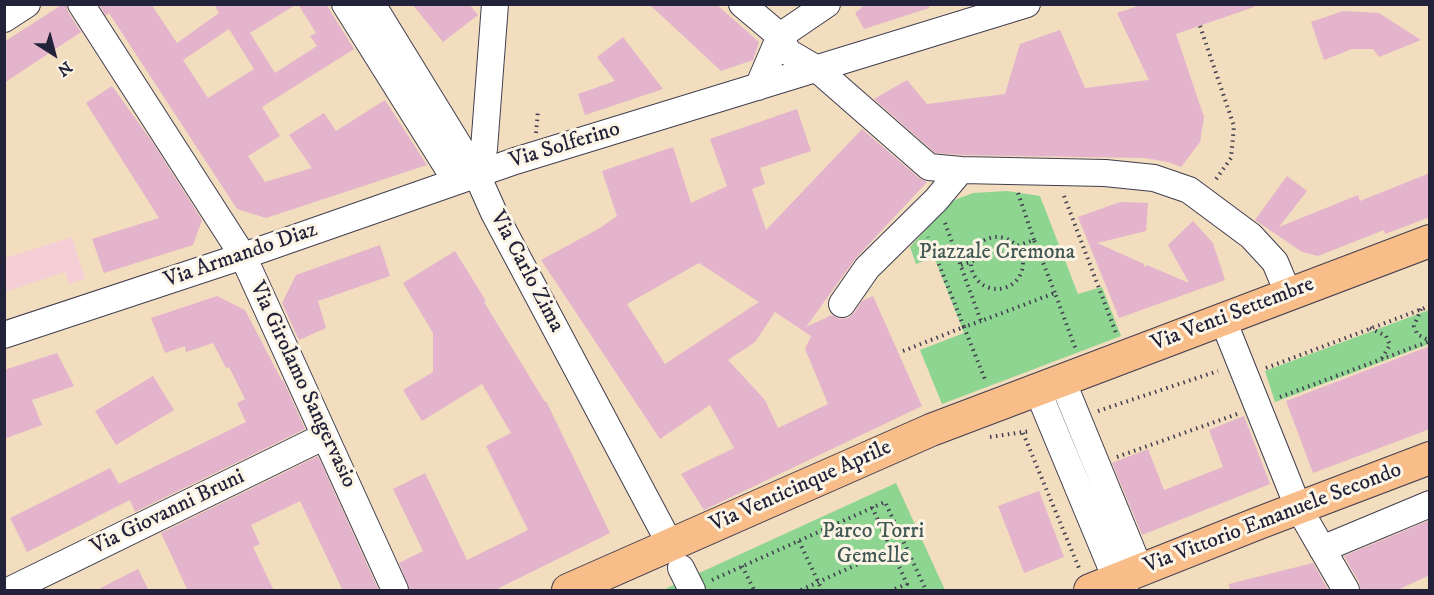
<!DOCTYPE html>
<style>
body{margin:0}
#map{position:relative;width:1434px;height:595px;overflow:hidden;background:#f2ddbf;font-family:"IM FELL DW Pica",serif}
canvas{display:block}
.frame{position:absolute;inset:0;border:6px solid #22223b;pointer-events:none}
.north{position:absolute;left:24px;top:24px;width:60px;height:60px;-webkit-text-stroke:4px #fcf5e5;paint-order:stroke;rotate:144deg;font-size:16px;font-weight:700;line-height:24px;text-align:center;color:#22223b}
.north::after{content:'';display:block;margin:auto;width:21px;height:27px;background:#22223b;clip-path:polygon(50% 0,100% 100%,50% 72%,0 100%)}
</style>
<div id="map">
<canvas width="1434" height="595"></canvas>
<div class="frame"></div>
<div class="north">N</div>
</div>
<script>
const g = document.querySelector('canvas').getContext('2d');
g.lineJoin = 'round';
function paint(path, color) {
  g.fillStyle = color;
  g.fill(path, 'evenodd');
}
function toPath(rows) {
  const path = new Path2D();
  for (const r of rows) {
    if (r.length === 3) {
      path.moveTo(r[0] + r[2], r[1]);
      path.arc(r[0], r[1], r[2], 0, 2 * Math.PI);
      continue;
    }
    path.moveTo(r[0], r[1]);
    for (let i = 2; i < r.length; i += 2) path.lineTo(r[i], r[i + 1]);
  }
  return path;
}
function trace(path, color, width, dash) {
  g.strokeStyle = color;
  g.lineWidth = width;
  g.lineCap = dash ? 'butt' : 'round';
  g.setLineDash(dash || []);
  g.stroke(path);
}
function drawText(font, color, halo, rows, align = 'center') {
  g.font = font + ' "IM FELL DW Pica",serif';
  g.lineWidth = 6;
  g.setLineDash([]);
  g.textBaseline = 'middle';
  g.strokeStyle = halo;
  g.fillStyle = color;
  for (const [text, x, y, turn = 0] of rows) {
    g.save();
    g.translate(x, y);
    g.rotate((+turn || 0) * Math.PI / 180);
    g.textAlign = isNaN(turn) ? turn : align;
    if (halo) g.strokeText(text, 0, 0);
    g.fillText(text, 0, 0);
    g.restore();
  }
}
const built = toPath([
 [72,237,85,279,69,284,65,272,5,292,5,258]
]);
const green = toPath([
 [1007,191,1040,196,1078,294,1102,287,1121,336,942,404,920,350,964,333,934,257,916,264,910,247,949,204,957,199,973,193],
 [1429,310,1429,344,1275,402,1265,371],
 [896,483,945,590,663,590,686,579]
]);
const building = toPath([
 [63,4,66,4,68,12,81,32,4,83,4,42],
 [99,4,151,4,177,43,219,13,214,4,297,4,250,33,275,73,317,46,310,36,316,33,298,4,326,4,354,49,262,107,280,136,248,156,265,182,312,168,289,135,324,113,336,131,385,100,427,165,266,218,237,209,109,13,106,16],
 [229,29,254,69,208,98,183,60],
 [412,4,469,4,478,15,443,42],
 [649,4,716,4,759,42,753,60,721,71],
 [866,4,928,4,929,8,864,29,855,13],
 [1144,4,1254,4,1254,7,1176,34,1204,117,1200,142,1181,167,1168,162,1145,158,962,155,935,153,874,99,907,80,927,104,1005,94,1020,44,1060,30,1085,88,1149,80,1117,13],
 [1343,11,1379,13,1421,40,1379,57,1373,49,1352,49,1324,60,1311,22],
 [623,37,663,89,585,115,578,94,615,81,597,57],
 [112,86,151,140,202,220,193,245,104,273,92,239,159,218,86,103],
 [797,109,811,151,760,168,765,184,752,189,766,230,862,129,919,178,927,182,855,259,806,327,832,315,840,319,848,318,854,313,862,301,873,296,922,406,704,510,681,474,734,448,710,405,660,439,541,260,600,228,617,216,602,171,673,147,691,203,727,186,710,139],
 [699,263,759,302,665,364,627,304],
 [775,312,811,336,805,349,828,404,778,428,765,400,728,360,755,342],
 [1430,173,1430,217,1385,234,1384,230,1318,256,1302,252,1255,220,1287,176,1307,191,1279,227,1358,195,1360,201],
 [1120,202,1148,203,1146,231,1097,243,1144,264,1144,267,1147,265,1189,283,1168,245,1193,221,1213,243,1225,280,1119,318,1078,217],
 [380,245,390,276,318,301,326,328,299,340,282,303,296,275],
 [455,251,486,301,484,302,545,402,546,401,610,533,493,591,410,591,399,563,423,551,393,489,425,473,467,560,528,530,486,446,511,433,482,384,422,421,403,390,433,372,433,333,403,283],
 [217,296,245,310,282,381,283,380,305,429,135,512,130,500,27,552,10,518,110,468,119,484,246,422,237,403,245,399,229,367,226,368,213,343,186,352,185,346,165,353,151,318],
 [1430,346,1430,429,1313,473,1286,401],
 [57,353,74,386,32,400,42,425,4,439,4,370],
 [153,376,174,410,116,445,95,411],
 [1244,416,1270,484,1142,535,1112,463,1148,449,1164,490,1223,467,1209,430],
 [318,456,379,591,343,591,300,501,251,525,260,544,253,547,274,591,188,591,161,533],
 [1039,491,1064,557,1024,573,998,506],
 [1430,520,1430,575,1395,591,1361,591,1359,582,1344,556],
 [1313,563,1329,591,1230,591,1229,584],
 [138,569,149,591,95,591]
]);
const path = toPath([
 [1200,26,1234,126,1231,158,1214,182],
 [536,133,538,110],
 [1018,193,1034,240],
 [1064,196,1116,333],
 [945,223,981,321,1055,293,1076,350],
 [997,263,26],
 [961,265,1034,240,1055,293],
 [1421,309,1414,326,1417,334,1430,341],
 [981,321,964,327,986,382],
 [1370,328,1386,336,1390,345,1382,358],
 [903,351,964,327,928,237],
 [1266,368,1430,306],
 [1280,397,1430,341],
 [1098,411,1218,371],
 [1023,433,1079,568],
 [990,437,1030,431],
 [1117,457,1237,414],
 [872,507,907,584,892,590],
 [799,541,822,590],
 [742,566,754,590],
 [712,580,885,502,926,590],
 [801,590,904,543]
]);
const minor = toPath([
 [81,4,243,256,395,590],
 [345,4,456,181],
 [372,4,477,175,494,213,670,544],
 [742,4,780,36,788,52,817,69,929,167,961,170,1105,173,1154,178,1189,190,1251,236,1275,262,1288,293],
 [4,19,27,4],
 [758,87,780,36,827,4],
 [477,175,484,149,495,4],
 [842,304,867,268,936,200,961,170],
 [1223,320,1298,507,1346,590],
 [4,335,243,256,515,161,1027,4],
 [1062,380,1140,570],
 [1037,389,1116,579,1125,590],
 [1322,549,1430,504],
 [681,568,692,590],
 [10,590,325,436]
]);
const major = toPath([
 [568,590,931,430,1430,241],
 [1090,590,1259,523,1430,458]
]);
const streetNames = [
 ["Via Solferino",565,146,-17],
 ["Via Armando Diaz",241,256,-19],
 ["Via Carlo Zima",526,272,62],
 ["Via Venti Settembre",1233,315,-21],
 ["Via Girolamo Sangervasio",302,385,65],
 ["Via Venticinque Aprile",801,487,-24],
 ["Via Giovanni Bruni",168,513,-26],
 ["Via Vittorio Emanuele Secondo",1273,519,-21]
];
const parkNames = [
 ["Piazzale Cremona",997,253],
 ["Parco Torri",873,532],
 ["Gemelle",873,557]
];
paint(built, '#f6cfd6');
paint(green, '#8dd591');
paint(building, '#e3b4cb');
trace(minor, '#413e4f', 28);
trace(major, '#413e4f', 34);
trace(path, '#413e4f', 4, [1.5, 4.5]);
trace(minor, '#fff', 26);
trace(major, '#f8bd89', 32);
drawText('22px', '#22223b', '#fcf5e5', streetNames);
drawText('22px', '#425855', '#fcf5e5', parkNames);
</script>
